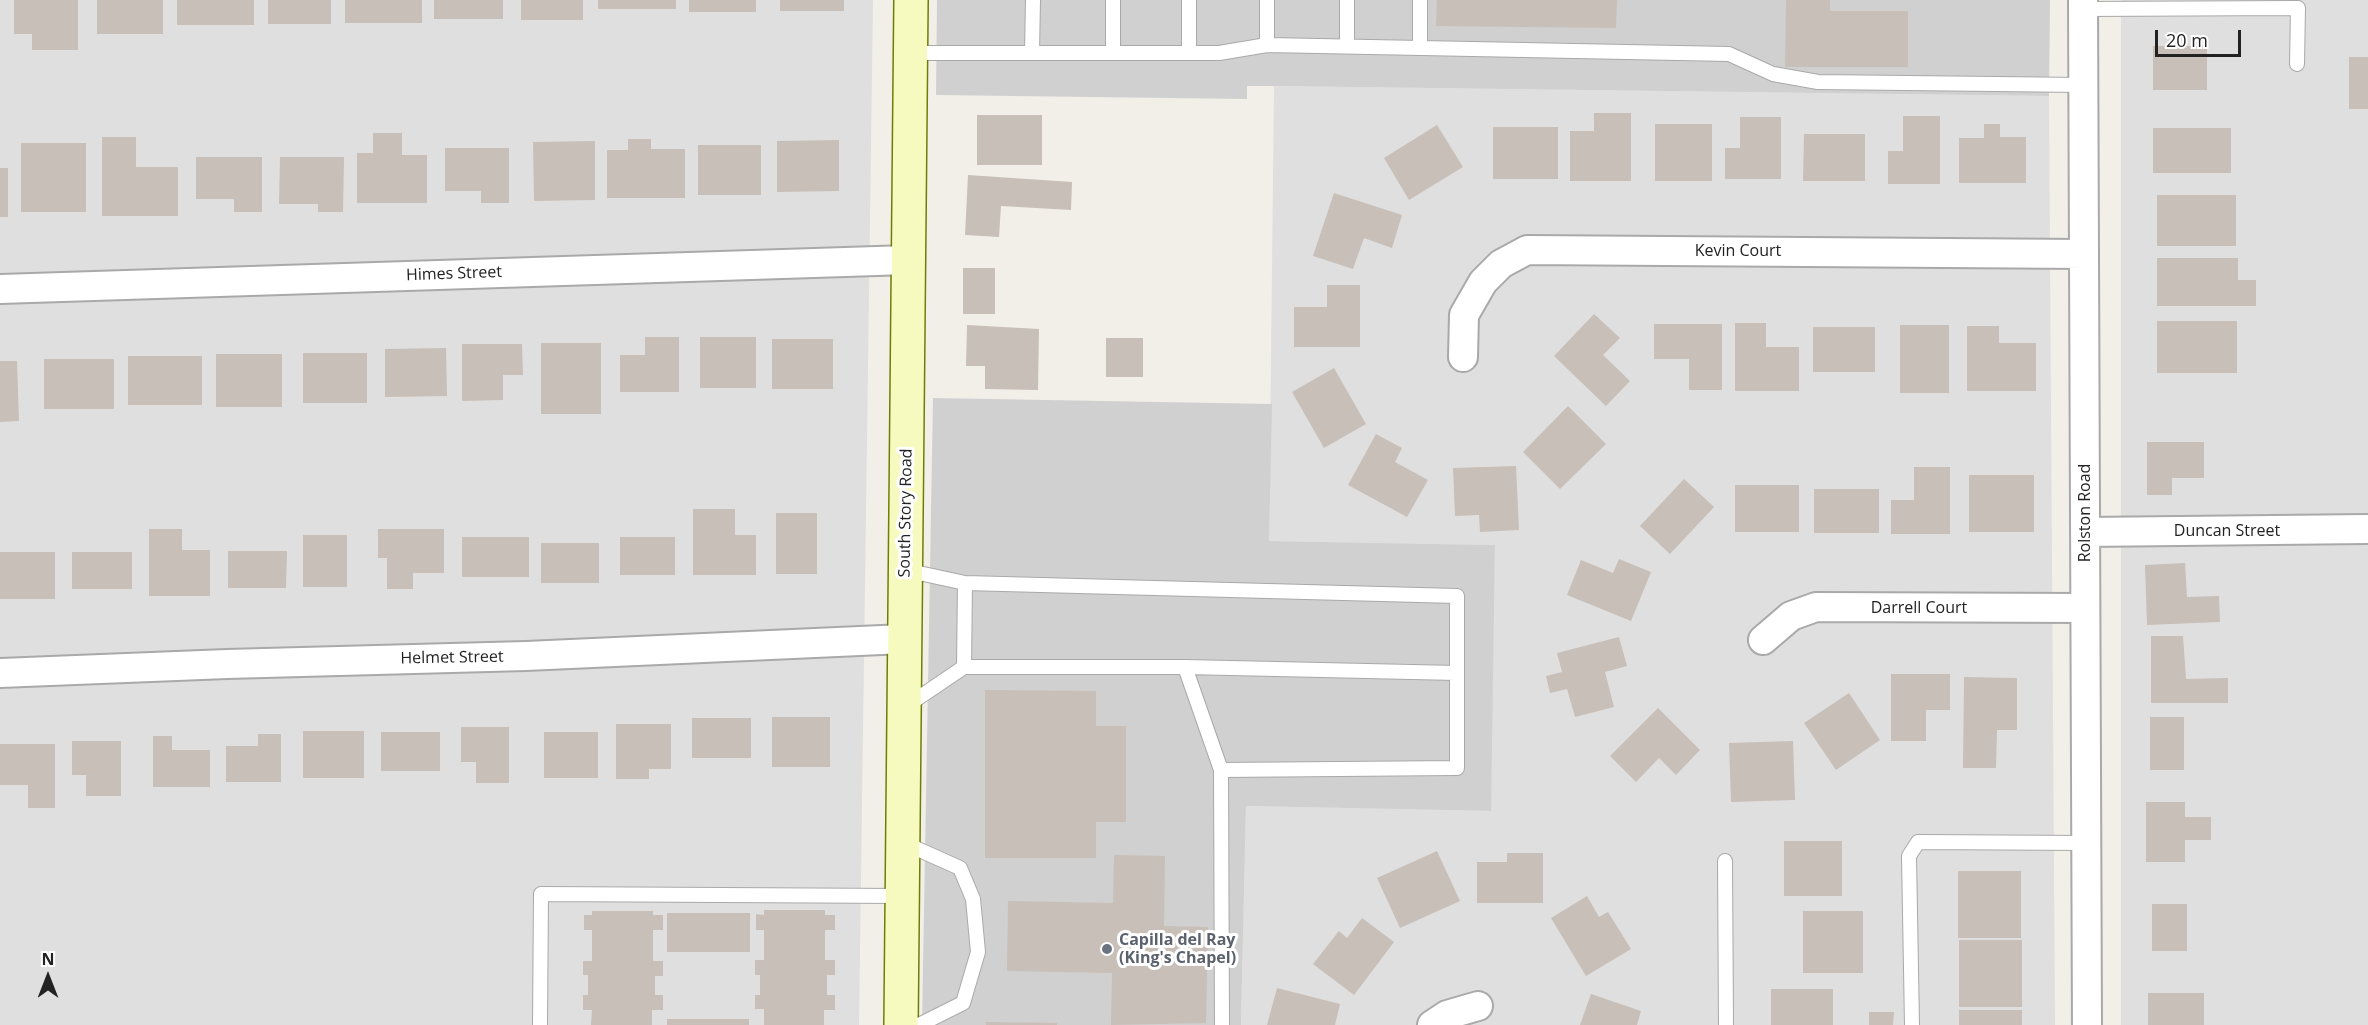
<!DOCTYPE html>
<style>
body{margin:0}
#map{position:relative;width:2368px;height:1025px;overflow:hidden;background:#f2efe9;font-family:"Open Sans",sans-serif}
canvas{display:block}
.north{position:absolute;left:18px;top:947px;width:60px;height:60px;-webkit-text-stroke:4px #fff;paint-order:stroke;rotate:0deg;font-size:16px;font-weight:700;line-height:24px;text-align:center;color:#222}
.north::after{content:'';display:block;margin:auto;width:21px;height:27px;background:#222;clip-path:polygon(50% 0,100% 100%,50% 72%,0 100%)}
.scale{position:absolute;left:2155px;top:30px;width:86px;height:27px;box-sizing:border-box;border:3px solid #222;border-top:0;padding-left:8px;font-size:18px;line-height:21px;white-space:nowrap;color:#222;-webkit-text-stroke:4px #fff;paint-order:stroke}
</style>
<div id="map">
<canvas width="2368" height="1025"></canvas>
<div class="north">N</div>
<div class="scale">20 m</div>
</div>
<script>
const g = document.querySelector('canvas').getContext('2d');
g.lineJoin = 'round';
function paint(path, color) {
  g.fillStyle = color;
  g.fill(path, 'evenodd');
}
function toPath(rows) {
  const path = new Path2D();
  for (const r of rows) {
    path.moveTo(r[0], r[1]);
    for (let i = 2; i < r.length; i += 2) path.lineTo(r[i], r[i + 1]);
  }
  return path;
}
function trace(path, color, width, dash) {
  g.strokeStyle = color;
  g.lineWidth = width;
  g.lineCap = dash ? 'butt' : 'round';
  g.setLineDash(dash || []);
  g.stroke(path);
}
function drawText(font, color, halo, rows, align = 'center') {
  g.font = font + ' "Open Sans",sans-serif';
  g.lineWidth = 6;
  g.setLineDash([]);
  g.textBaseline = 'middle';
  g.strokeStyle = halo;
  g.fillStyle = color;
  for (const [text, x, y, turn = 0] of rows) {
    g.save();
    g.translate(x, y);
    g.rotate((+turn || 0) * Math.PI / 180);
    g.textAlign = isNaN(turn) ? turn : align;
    if (halo) g.strokeText(text, 0, 0);
    g.fillText(text, 0, 0);
    g.restore();
  }
}
const residential = toPath([
 [0,0,873,0,859,1025,0,1025],
 [2121,0,2368,0,2368,1025,2121,1025],
 [1274,86,2049,96,2055,1025,1241,1025,1246,806,1490,811,1495,545,1269,541]
]);
const religious = toPath([
 [937,0,2050,0,2049,96,1273,86,1247,86,1247,99,936,95],
 [933,398,1272,404,1269,541,1495,545,1491,811,1246,806,1241,1025,922,1025]
]);
const building = toPath([
 [14,0,78,0,78,50,32,50,32,34,14,34],
 [97,0,163,0,163,34,97,34],
 [177,0,254,0,254,25,177,25],
 [268,0,331,0,331,24,268,24],
 [345,0,422,0,422,23,345,23],
 [434,0,503,0,503,19,434,19],
 [521,0,583,0,583,20,521,20],
 [598,0,676,0,676,9,598,9],
 [689,0,756,0,756,12,689,12],
 [780,0,844,0,844,11,780,11],
 [1437,0,1617,0,1616,28,1436,26],
 [1786,0,1830,0,1830,11,1908,11,1908,67,1785,67],
 [2153,46,2207,46,2207,90,2153,90],
 [2349,57,2368,57,2368,109,2349,109],
 [1594,113,1631,113,1631,181,1570,181,1570,131,1594,131],
 [977,115,1042,115,1042,165,977,165],
 [1903,116,1940,116,1940,184,1888,184,1888,151,1903,151],
 [1740,117,1781,117,1781,179,1725,179,1725,148,1740,148],
 [1655,124,1712,124,1712,181,1655,181],
 [1984,124,2000,124,2000,137,2026,137,2026,183,1959,183,1959,138,1984,138],
 [1437,125,1463,167,1409,200,1384,158],
 [1493,127,1558,127,1558,179,1493,179],
 [2153,128,2231,128,2231,173,2153,173],
 [373,133,402,133,402,155,427,155,427,203,357,203,357,153,373,153],
 [1804,134,1865,134,1865,181,1803,181],
 [102,137,136,137,136,167,178,167,178,216,102,216],
 [628,139,651,139,651,149,685,149,685,198,607,198,607,150,628,150],
 [839,140,839,191,777,192,777,141],
 [595,141,595,200,534,201,533,142],
 [21,143,86,143,86,212,21,212],
 [698,145,761,145,761,195,698,195],
 [445,148,509,148,509,203,481,203,481,191,445,191],
 [196,157,262,157,262,212,234,212,234,199,196,199],
 [280,157,344,157,343,212,318,212,318,204,279,204],
 [0,168,8,168,8,217,0,217],
 [968,175,1072,182,1071,210,1001,206,999,237,965,235],
 [1334,193,1402,215,1392,248,1364,238,1353,269,1313,256],
 [2157,195,2236,195,2236,246,2157,246],
 [2157,258,2238,258,2238,280,2256,280,2256,306,2157,306],
 [963,268,995,268,995,314,963,314],
 [1327,285,1360,285,1360,347,1294,347,1294,307,1327,307],
 [1594,314,1620,338,1603,355,1630,381,1606,406,1554,356],
 [2157,321,2237,321,2237,373,2157,373],
 [1735,323,1766,323,1766,347,1799,347,1799,391,1735,391],
 [1654,324,1722,324,1722,390,1689,390,1689,359,1654,359],
 [967,325,1039,329,1038,390,985,389,985,366,966,366],
 [1900,325,1949,325,1949,393,1900,393],
 [1967,326,1999,326,1999,343,2036,343,2036,391,1967,391],
 [1813,327,1875,327,1875,372,1813,372],
 [645,337,679,337,679,392,620,392,620,355,645,355],
 [700,337,756,337,756,388,700,388],
 [1106,338,1143,338,1143,377,1106,377],
 [772,339,833,339,833,389,772,389],
 [541,343,601,343,601,414,541,414],
 [462,344,522,344,523,375,503,375,503,400,462,401],
 [446,348,447,396,385,397,385,349],
 [303,353,367,353,367,403,303,403],
 [216,354,282,354,282,407,216,407],
 [128,356,202,356,202,405,128,405],
 [44,359,114,359,114,409,44,409],
 [0,361,17,361,19,421,0,422],
 [1334,368,1366,424,1324,448,1292,392],
 [1568,406,1606,444,1560,489,1523,452],
 [1376,434,1402,448,1395,462,1428,480,1407,517,1348,485],
 [2147,442,2204,442,2204,478,2172,478,2172,495,2147,495],
 [1516,466,1519,530,1480,532,1479,515,1455,516,1453,468],
 [1914,467,1950,467,1950,534,1891,534,1891,500,1914,500],
 [1969,475,2034,475,2034,532,1969,532],
 [1684,479,1714,507,1670,554,1640,526],
 [1735,485,1799,485,1799,532,1735,532],
 [1814,489,1879,489,1879,533,1814,533],
 [693,509,735,509,735,535,756,535,756,575,693,575],
 [776,513,817,513,817,574,776,574],
 [149,529,182,529,182,550,210,550,210,596,149,596],
 [378,529,444,529,444,573,413,573,413,589,387,589,387,558,378,558],
 [303,535,347,535,347,587,303,587],
 [462,537,529,537,529,577,462,577],
 [620,537,675,537,675,575,620,575],
 [541,543,599,543,599,583,541,583],
 [228,551,287,551,286,588,228,588],
 [0,552,55,552,55,599,0,599],
 [72,552,132,552,132,589,72,589],
 [1619,559,1651,572,1631,621,1567,595,1581,560,1613,573],
 [2185,563,2187,597,2219,596,2220,622,2147,625,2145,565],
 [2151,636,2183,636,2186,679,2228,678,2228,703,2151,703],
 [1619,637,1627,666,1605,672,1614,707,1575,717,1567,689,1550,693,1546,676,1562,672,1557,653],
 [1891,674,1950,674,1950,710,1926,710,1926,741,1891,741],
 [1964,677,2017,678,2017,730,1997,730,1996,768,1963,768],
 [985,690,1096,691,1096,726,1126,726,1126,822,1096,822,1096,858,985,858],
 [1849,693,1880,740,1836,770,1804,723],
 [1658,708,1700,750,1676,775,1659,758,1636,782,1610,756],
 [772,717,830,717,830,767,772,767],
 [2150,717,2184,717,2184,770,2150,770],
 [692,718,751,718,751,758,692,758],
 [616,724,671,724,671,769,649,769,649,779,616,779],
 [461,727,509,727,509,783,476,783,476,762,461,762],
 [303,731,364,731,364,778,303,778],
 [381,732,440,732,440,771,381,771],
 [544,732,598,732,598,778,544,778],
 [258,734,281,734,281,782,226,782,226,746,258,746],
 [153,736,172,736,172,750,210,750,210,787,153,787],
 [72,741,121,741,121,796,86,796,86,775,72,775],
 [1793,741,1795,800,1731,802,1729,743],
 [0,744,55,744,55,808,28,808,28,785,0,785],
 [2146,802,2185,802,2185,817,2211,817,2211,840,2185,840,2185,862,2146,862],
 [1784,841,1842,841,1842,896,1784,896],
 [1437,851,1460,901,1400,928,1377,878],
 [1507,853,1543,853,1543,903,1477,903,1477,862,1507,862],
 [1114,855,1165,856,1164,926,1208,927,1206,1023,1111,1025,1112,973,1007,971,1008,901,1113,903],
 [1958,871,2021,871,2021,938,1958,938],
 [1587,896,1599,917,1608,912,1631,949,1586,976,1551,918],
 [2152,904,2187,904,2187,951,2152,951],
 [764,910,825,910,825,915,835,915,835,930,825,930,825,960,835,960,835,975,827,975,827,995,835,995,835,1010,824,1010,824,1025,764,1025,764,1009,755,1009,755,995,760,995,760,975,755,975,755,960,764,960,764,930,756,930,756,914,764,915],
 [592,911,653,911,653,915,663,915,663,930,653,930,653,961,663,961,663,976,655,976,655,995,663,995,663,1010,652,1010,652,1025,591,1025,592,1010,583,1010,583,995,588,995,588,975,583,975,583,961,592,961,592,930,584,930,584,915,592,915],
 [1803,911,1863,911,1863,973,1803,973],
 [667,913,750,913,750,952,667,952],
 [1362,918,1394,942,1354,995,1313,964,1339,931,1347,938],
 [1959,940,2022,940,2022,1007,1959,1007],
 [1277,988,1340,1004,1335,1025,1267,1025],
 [1771,989,1833,989,1833,1025,1771,1025],
 [2148,993,2204,993,2204,1025,2148,1025],
 [1591,994,1641,1011,1637,1025,1580,1025],
 [1959,1010,2022,1010,2022,1025,1959,1025],
 [1869,1012,1894,1012,1893,1025,1869,1025],
 [667,1019,749,1019,749,1025,667,1025],
 [986,1022,1057,1023,1057,1025,986,1025]
]);
const lane = toPath([
 [1347,0,1347,46],
 [2083,9,2298,8,2297,64],
 [1267,45,1267,0],
 [1420,48,1420,0],
 [910,53,1219,53,1267,45,1729,54,1773,74,1818,82,2083,85],
 [1032,53,1033,0],
 [1113,53,1113,0],
 [1189,53,1189,0],
 [905,570,965,583,964,667,905,707],
 [965,583,1457,596,1457,768,1221,770,1222,1025],
 [964,667,1185,667,1221,770],
 [1185,667,1457,673],
 [904,843,960,868,973,899,978,952,963,1003,919,1025],
 [1725,861,1726,1025],
 [540,1025,541,894,902,896],
 [1912,1025,1909,856,1918,842,2086,843]
]);
const street = toPath([
 [2083,0,2087,1025],
 [0,289,908,260],
 [1463,357,1464,315,1483,282,1501,264,1527,250,2084,254],
 [2085,532,2368,529],
 [1763,640,1791,616,1816,607,2085,608],
 [0,673,227,664,526,656,904,639],
 [1432,1025,1447,1015,1478,1006]
]);
const secondary = toPath([
 [901,1025,911,0]
]);
const markers = [
 [1107,949,6,"#6b7280"]
];
const streetNames = [
 ["Kevin Court",1738,251],
 ["Himes Street",454,274,-2],
 ["South Story Road",906,513,-89],
 ["Rolston Road",2085,513,-90],
 ["Duncan Street",2227,531],
 ["Darrell Court",1919,608],
 ["Helmet Street",452,658,-1]
];
const worshipNames = [
 ["Capilla del Ray",1119,940],
 ["(King's Chapel)",1119,958]
];
paint(residential, '#e0dfdf');
paint(religious, '#d0d0d0');
paint(building, '#c7bfb8');
trace(lane, '#a9a9a9', 16);
trace(street, '#a9a9a9', 32);
trace(secondary, '#707d05', 36);
trace(lane, '#fff', 14);
trace(street, '#fff', 28);
trace(secondary, '#f7fabf', 33);
for (const [x, y, r, color] of markers) {
  const dot = new Path2D();
  dot.arc(x, y, r, 0, 2 * Math.PI);
  g.fillStyle = color;
  g.fill(dot);
  trace(dot, '#fff', 2);
}
drawText('16px', '#222', '#fff', streetNames);
drawText('bold 16px', '#5b616d', '#fff', worshipNames, 'left');
</script>
